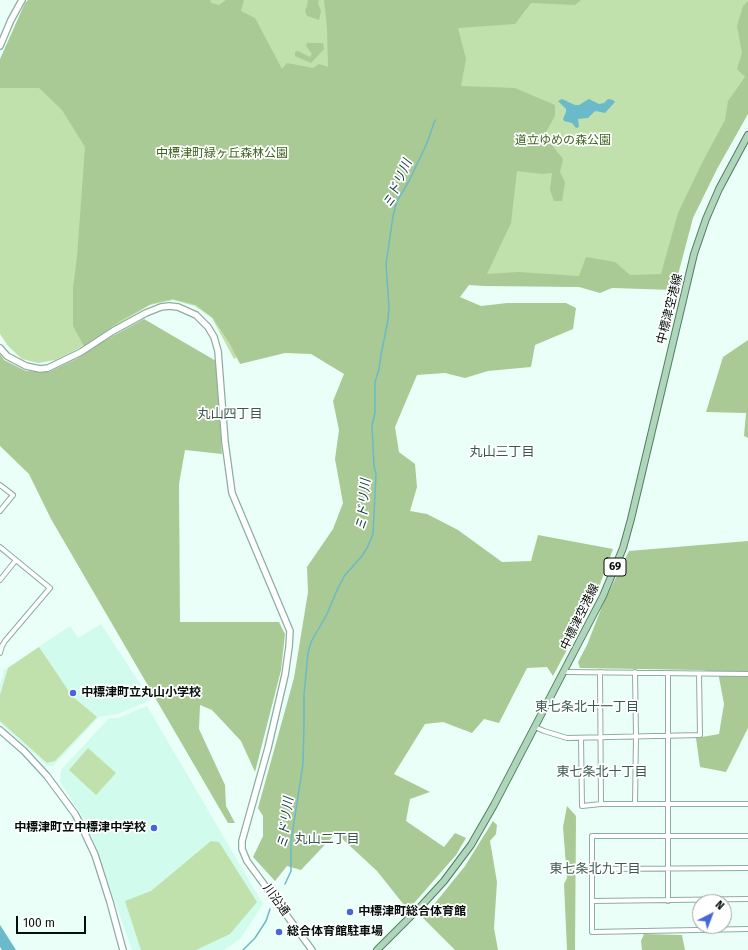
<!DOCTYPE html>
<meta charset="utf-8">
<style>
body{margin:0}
#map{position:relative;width:748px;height:950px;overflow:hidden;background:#eafff7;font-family:"Fira Sans",sans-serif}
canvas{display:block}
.north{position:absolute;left:692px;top:894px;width:40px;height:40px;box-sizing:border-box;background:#fff;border:1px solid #9b9f9d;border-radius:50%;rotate:42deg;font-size:11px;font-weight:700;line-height:16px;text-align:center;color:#040e0a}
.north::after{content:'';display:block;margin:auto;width:14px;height:18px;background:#4667da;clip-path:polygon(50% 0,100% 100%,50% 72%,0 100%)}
.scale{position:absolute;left:16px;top:916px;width:70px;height:18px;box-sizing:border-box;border:2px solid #040e0a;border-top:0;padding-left:5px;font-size:12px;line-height:14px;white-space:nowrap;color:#040e0a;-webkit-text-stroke:3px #fff;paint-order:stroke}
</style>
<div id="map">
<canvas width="748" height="950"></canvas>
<div class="north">N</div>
<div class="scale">100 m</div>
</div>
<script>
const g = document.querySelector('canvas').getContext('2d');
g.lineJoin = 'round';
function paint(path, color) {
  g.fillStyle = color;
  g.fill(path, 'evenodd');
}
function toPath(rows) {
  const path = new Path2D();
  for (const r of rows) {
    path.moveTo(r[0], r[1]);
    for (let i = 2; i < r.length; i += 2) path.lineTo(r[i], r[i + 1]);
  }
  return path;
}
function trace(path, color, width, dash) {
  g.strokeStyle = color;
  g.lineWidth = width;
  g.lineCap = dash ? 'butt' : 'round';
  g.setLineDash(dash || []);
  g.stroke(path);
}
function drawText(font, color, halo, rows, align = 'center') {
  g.font = font + ' "Fira Sans","Noto Sans JP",sans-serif';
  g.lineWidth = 3.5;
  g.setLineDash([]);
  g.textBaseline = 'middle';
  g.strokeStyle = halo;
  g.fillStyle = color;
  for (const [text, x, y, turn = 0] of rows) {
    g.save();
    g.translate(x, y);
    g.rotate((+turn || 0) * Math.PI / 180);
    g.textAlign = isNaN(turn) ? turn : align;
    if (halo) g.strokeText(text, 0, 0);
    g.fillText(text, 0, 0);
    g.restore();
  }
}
const built = toPath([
 [101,624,151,700,118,714,99,717,53,766,47,766,0,723,0,685,4,670,70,626,78,638],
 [147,706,263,904,240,939,224,950,132,950,88,825,60,782,61,770,109,718,118,718]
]);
const green = toPath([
 [28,0,748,0,748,110,692,216,673,283,378,281,234,359,212,318,195,306,173,300,150,305,79,348,55,360,38,363,22,359,8,346,0,334,0,63,26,3],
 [39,647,72,696,97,717,55,761,47,763,0,721,0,695,8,668],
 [88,748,116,773,96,795,69,770],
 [211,841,219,842,257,902,230,934,196,950,141,950,125,901,151,891]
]);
const forest = toPath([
 [28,0,210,0,211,3,219,5,226,0,244,0,241,11,255,18,282,69,287,63,313,68,319,64,328,67,327,27,324,0,581,0,575,5,531,3,515,24,458,28,466,59,461,86,515,88,555,105,555,116,546,132,548,140,563,159,560,172,565,182,562,201,554,201,550,190,552,173,542,174,517,171,511,223,487,274,518,272,579,276,586,257,615,262,630,275,661,274,678,213,701,165,725,120,728,101,745,77,737,69,742,53,737,26,743,6,748,1,748,114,717,169,693,218,674,290,612,288,600,293,579,287,484,286,469,285,460,297,481,306,507,303,566,303,576,308,573,329,535,345,531,367,488,371,465,378,445,373,417,375,395,427,399,452,415,464,417,487,410,511,427,514,458,530,502,562,531,561,538,535,613,549,596,595,553,676,547,667,527,668,499,723,484,719,472,733,443,722,425,724,394,774,430,792,410,799,406,821,444,847,455,833,466,838,456,855,408,910,377,871,336,833,301,870,287,866,275,881,253,857,263,836,263,816,258,808,294,678,308,592,307,567,333,529,343,503,335,459,339,430,333,401,344,374,311,354,285,353,240,364,230,344,213,318,196,305,173,299,151,304,120,321,84,346,73,326,73,288,77,257,85,147,62,110,39,88,0,88,0,59,25,3],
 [308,0,319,0,318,3,321,11,319,20,307,16,305,11,307,6],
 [307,43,323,43,324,49,311,63,295,56,295,52,298,51,310,57,312,54,306,46],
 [144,319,216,361,222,454,185,450,179,484,180,622,279,622,285,634,281,670,255,772,241,741,212,710,200,705,199,729,225,785,226,806,235,823,228,823,51,519,29,474,0,446,0,354,4,360,26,371,49,372,78,358,102,342],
 [748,340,748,438,744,436,746,413,706,412,723,357],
 [748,541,748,728,726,772,700,767,696,738,719,734,724,704,718,672,699,670,580,668,578,662,587,645,603,604,629,551],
 [567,806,576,816,575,950,567,950,564,884,567,878,563,827],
 [493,821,497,825,496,834,490,841,497,882,494,928,498,950,455,950,423,918,465,866],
 [644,934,682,935,685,950,642,950,641,941]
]);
const water = toPath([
 [562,99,575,105,579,105,589,99,599,104,604,103,608,99,613,100,615,102,605,113,596,111,594,112,588,118,578,119,579,127,576,128,572,123,564,121,563,119,566,112,566,109,558,101],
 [0,925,2,928,16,950,2,950,0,947]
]);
const stream = toPath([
 [285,884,291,871,291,842,303,764,304,726,304,695,308,653,311,642,327,614,338,588,345,575,362,556,368,546,373,534,376,474,374,466,372,425,375,413,375,382,379,369,381,355,388,320,389,307,386,264,393,216,397,201,409,181,427,143,435,120],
 [243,950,255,938,266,921,270,909]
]);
const street = toPath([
 [0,485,13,495,0,511],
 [0,547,50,588,5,641,2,646,0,653],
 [0,580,16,560],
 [565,672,748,674],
 [600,672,601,804,748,804],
 [668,673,668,901],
 [535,727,544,731,567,738,700,735,699,674],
 [581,738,582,806,601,804],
 [635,804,636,736,635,672],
 [748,836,592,836,592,932,748,929],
 [592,869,748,868],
 [592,901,748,899]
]);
const secondary = toPath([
 [0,46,11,20,22,0],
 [0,348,7,356,26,366,40,369,48,368,81,352,113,331,146,313,161,307,169,306,178,307,196,315,208,327,214,337,218,351,225,442,232,493,290,631,289,647,285,675,268,748,242,841,242,849,247,861,312,950],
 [0,730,24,751,47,776,75,814,81,825,95,855,110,902,123,950]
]);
const primary = toPath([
 [377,950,423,904,444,881,471,845,494,805,603,596,623,548,631,519,694,254,706,219,719,189,748,135]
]);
const markers = [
 [73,693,4,"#4667da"],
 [154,828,4,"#4667da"],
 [350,912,4,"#4667da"],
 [279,932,4,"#4667da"]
];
const shields = [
 [615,567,22]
];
const shieldNames = [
 ["69",615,567]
];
const parkNames = [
 ["道立ゆめの森公園",563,141],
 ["中標津町緑ヶ丘森林公園",222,154]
];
const streetNames = [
 ["中標津空港線",670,309,-76],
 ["中標津空港線",580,617,-64],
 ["川沿通",276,900,54]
];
const poiNames = [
 ["中標津町立丸山小学校",81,693],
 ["中標津町立中標津中学校",146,828,"right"],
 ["中標津町総合体育館",358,912],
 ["総合体育館駐車場",287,932]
];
const waterNames = [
 ["ミドリ川",398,184,-66],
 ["ミドリ川",364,505,-85],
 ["ミドリ川",286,823,-83]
];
const neighbourhoodNames = [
 ["丸山四丁目",230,414],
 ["丸山三丁目",502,452],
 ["東七条北十一丁目",587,707],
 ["東七条北十丁目",602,772],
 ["丸山二丁目",327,839],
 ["東七条北九丁目",595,869]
];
paint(built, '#d1fced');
paint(green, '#c0e0ac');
paint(forest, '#a9ca95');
paint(water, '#6bbac9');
trace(stream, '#6bbac9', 1.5);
trace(street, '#8dada2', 6);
trace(secondary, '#8dada2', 8);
trace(primary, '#517d5f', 8);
trace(street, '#fff', 4);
trace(secondary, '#fff', 5.5);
trace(primary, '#afd5bb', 6);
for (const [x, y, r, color] of markers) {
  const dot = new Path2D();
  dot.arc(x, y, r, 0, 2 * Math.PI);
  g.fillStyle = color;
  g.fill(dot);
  trace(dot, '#fff', 1.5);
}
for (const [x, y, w] of shields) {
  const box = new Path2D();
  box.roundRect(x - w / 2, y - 9, w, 18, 3);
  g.fillStyle = '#fff';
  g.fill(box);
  trace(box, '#040e0a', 1);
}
drawText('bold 11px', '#040e0a', null, shieldNames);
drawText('12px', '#3d641c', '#fff', parkNames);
drawText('12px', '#040e0a', '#fff', streetNames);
drawText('bold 12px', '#040e0a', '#fff', poiNames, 'left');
drawText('italic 13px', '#173d44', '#fff', waterNames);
drawText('13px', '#3a584e', '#fff', neighbourhoodNames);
</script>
